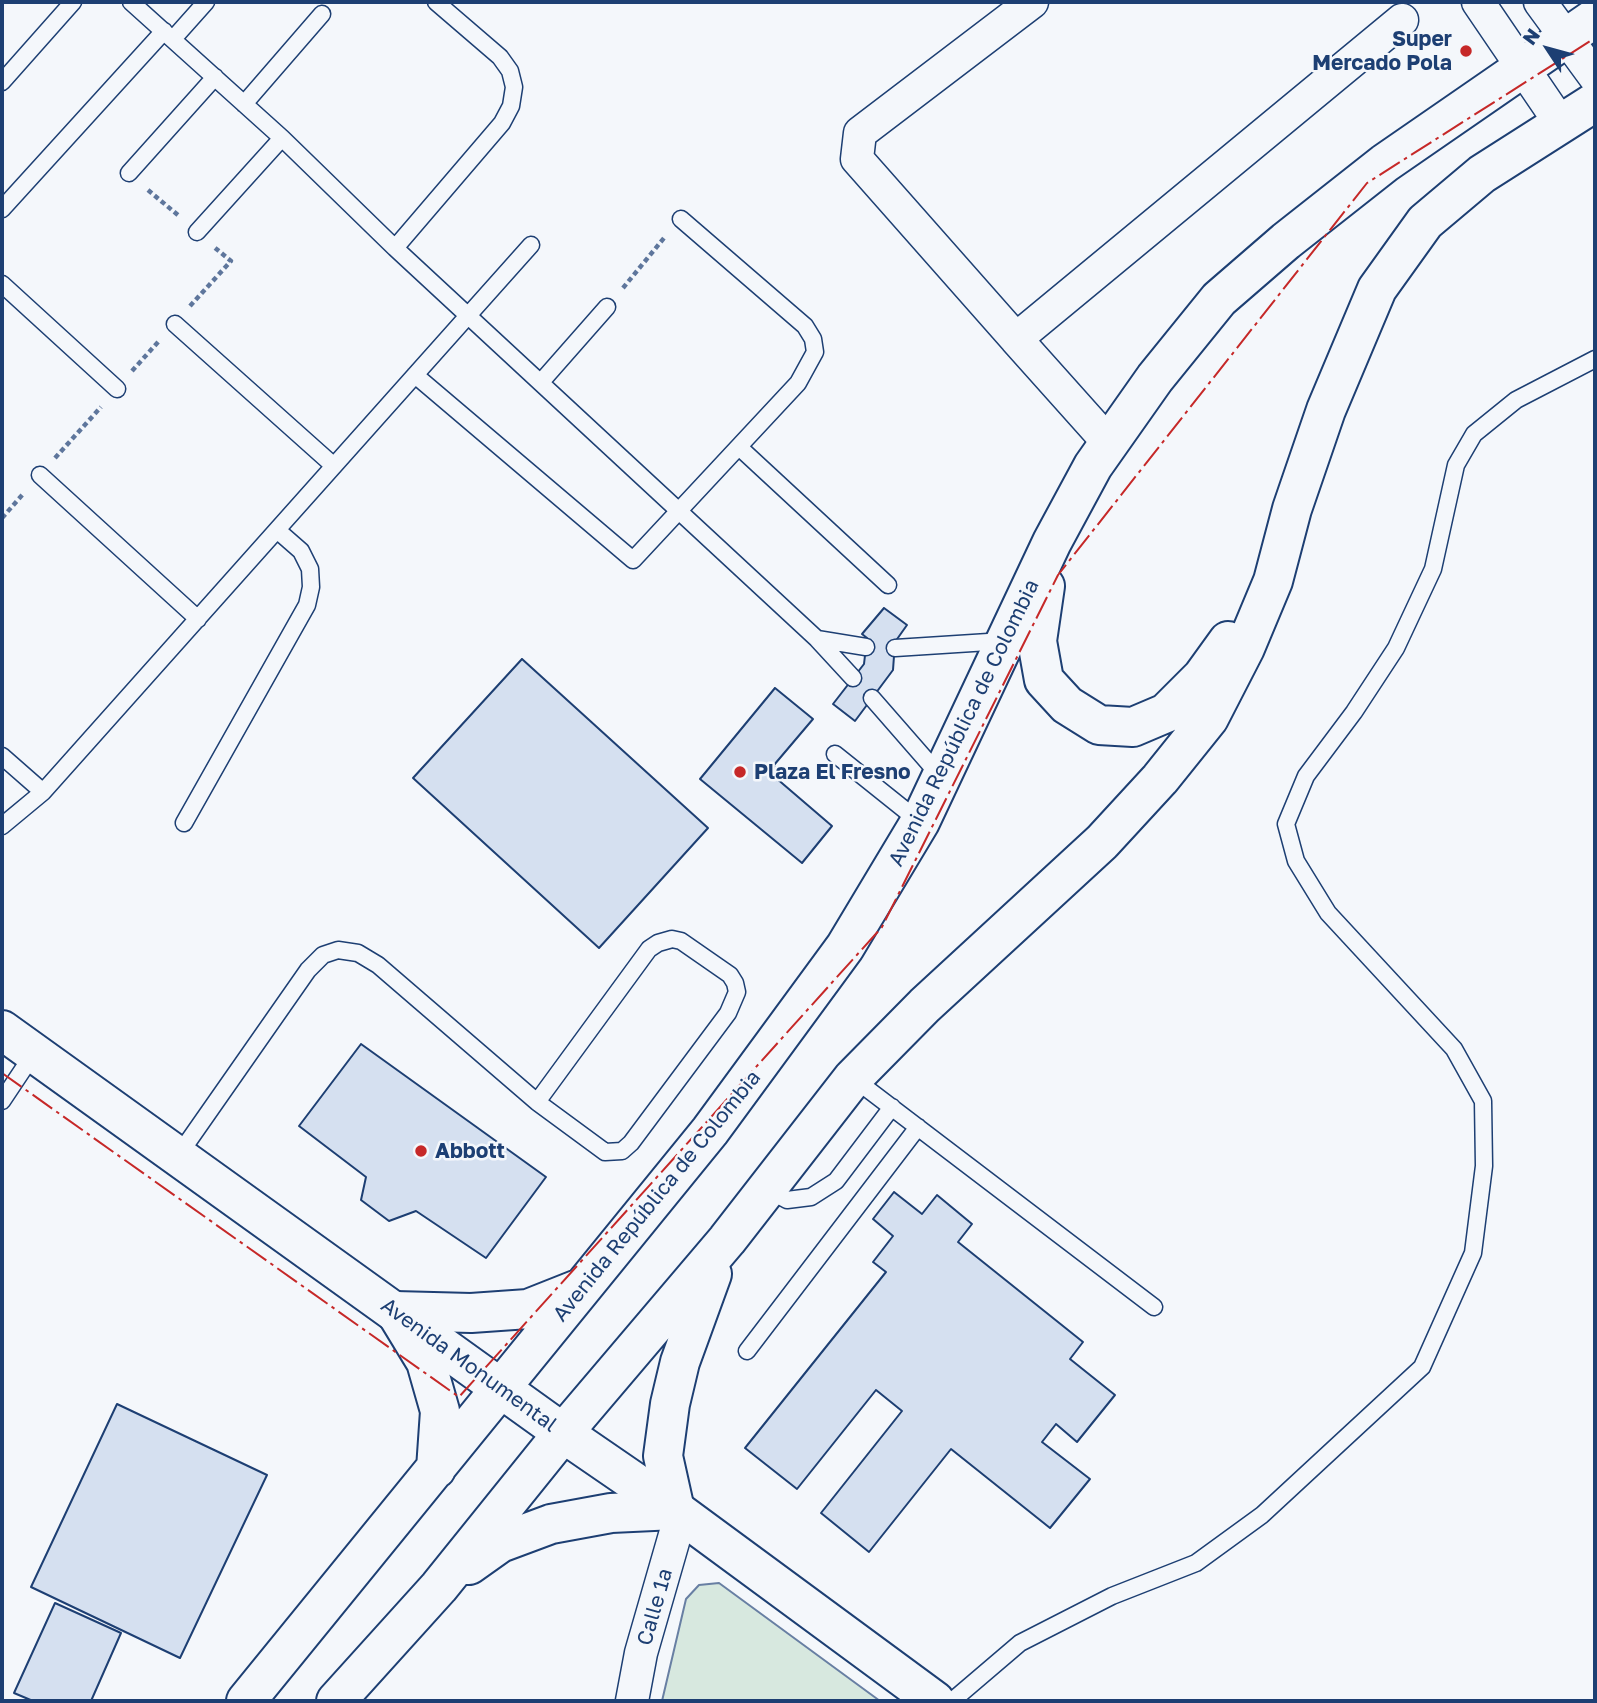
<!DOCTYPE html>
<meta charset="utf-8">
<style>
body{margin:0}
#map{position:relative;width:1597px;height:1703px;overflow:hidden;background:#f4f7fb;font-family:"Golos Text",sans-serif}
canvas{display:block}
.frame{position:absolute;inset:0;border:4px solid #1d3f73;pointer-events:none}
.north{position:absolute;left:1513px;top:14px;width:70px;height:70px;-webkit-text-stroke:5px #f4f7fb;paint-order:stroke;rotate:306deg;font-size:19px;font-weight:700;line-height:28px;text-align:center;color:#1d3f73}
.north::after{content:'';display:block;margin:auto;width:24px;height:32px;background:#1d3f73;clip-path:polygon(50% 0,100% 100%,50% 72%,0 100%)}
</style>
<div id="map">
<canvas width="1597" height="1703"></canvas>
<div class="frame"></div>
<div class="north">N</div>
</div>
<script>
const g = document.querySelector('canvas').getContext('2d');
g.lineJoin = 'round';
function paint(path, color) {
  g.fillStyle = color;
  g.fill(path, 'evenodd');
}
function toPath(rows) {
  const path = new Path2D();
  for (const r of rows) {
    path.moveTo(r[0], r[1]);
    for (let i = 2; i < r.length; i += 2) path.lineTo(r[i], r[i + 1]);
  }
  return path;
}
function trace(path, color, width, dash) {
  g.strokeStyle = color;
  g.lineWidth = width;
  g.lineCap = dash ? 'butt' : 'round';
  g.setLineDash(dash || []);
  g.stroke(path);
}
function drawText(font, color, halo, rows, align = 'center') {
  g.font = font + ' "Golos Text",sans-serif';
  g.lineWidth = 5;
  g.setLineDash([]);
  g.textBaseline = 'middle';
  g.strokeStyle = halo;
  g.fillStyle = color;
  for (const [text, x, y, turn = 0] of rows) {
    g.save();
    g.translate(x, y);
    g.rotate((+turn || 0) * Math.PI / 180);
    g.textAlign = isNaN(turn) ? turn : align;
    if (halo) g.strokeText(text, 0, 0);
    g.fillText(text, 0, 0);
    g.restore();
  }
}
const green = toPath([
 [719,1583,880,1701,662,1701,686,1599,699,1585,719,1583]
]);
const building = toPath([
 [884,608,907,625,895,642,893,670,855,721,833,704,864,664,867,638,862,634,884,608],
 [522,659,708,828,599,948,413,778,522,659],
 [775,688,813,719,774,765,776,778,832,826,802,863,700,779,775,688],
 [361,1044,546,1177,486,1258,416,1211,389,1221,361,1200,366,1177,299,1126,361,1044],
 [894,1192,922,1214,937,1195,972,1224,958,1242,1083,1342,1070,1359,1115,1395,1077,1442,1056,1424,1042,1442,1090,1479,1050,1528,951,1449,869,1552,821,1513,902,1411,876,1390,797,1489,745,1448,886,1272,873,1262,893,1236,873,1219,894,1192],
 [117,1404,267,1475,180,1658,31,1587,117,1404],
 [55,1603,121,1633,91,1701,33,1701,14,1693,55,1603]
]);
const path = toPath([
 [148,190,179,216],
 [623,288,664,238],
 [190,306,231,261,214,247],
 [132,371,159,341],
 [55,458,101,407],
 [2,518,24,493]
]);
const lane = toPath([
 [131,2,282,138,395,248,817,639,853,678],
 [173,39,206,2],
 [2,82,73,2],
 [244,104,322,14],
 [129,173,215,77],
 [2,209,164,31],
 [197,232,282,138],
 [395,248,502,123,511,106,514,87,510,71,500,57,436,2],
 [2,284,117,389],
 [175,324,334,466],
 [415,375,633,560,798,383,815,352,813,339,805,326,681,219],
 [541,382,607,307],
 [739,447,888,585],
 [40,475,198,619],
 [817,639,866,647],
 [895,648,1004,641],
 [872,698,941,777],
 [835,754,920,822],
 [2,756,43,792],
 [184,823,307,605,311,587,310,569,301,551,277,530],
 [2,826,43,792,531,245],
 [853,1078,1154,1307],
 [2,1101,34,1053],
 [178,1156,308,970,323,955,338,950,358,953,378,965,537,1102,605,1152,622,1151,631,1143,728,1013,737,992,735,983,730,975,681,941,672,939,658,943,649,949,537,1102],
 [767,1189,787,1200,811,1197,836,1181,892,1107],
 [747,1351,918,1127],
 [952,1701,1020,1643,1112,1596,1196,1563,1262,1515,1422,1367,1473,1253,1484,1166,1483,1101,1454,1049,1328,913,1296,861,1286,824,1306,776,1354,712,1396,648,1433,569,1456,465,1474,434,1516,400,1595,359]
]);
const street = toPath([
 [1032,2,860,133,857,159,1016,339,1402,20],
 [1478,2,1561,124],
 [1540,2,1595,77],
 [1016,339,1109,443],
 [632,1701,641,1653,681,1514]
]);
const secondary = toPath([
 [2,1030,563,1433,681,1514,935,1701]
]);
const primary = toPath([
 [1045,586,1037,641,1044,680,1067,705,1099,725,1133,727,1166,713,1202,677,1228,641],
 [395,1311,471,1313,528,1309,581,1288],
 [395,1311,426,1362,440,1411,436,1469],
 [469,1565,500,1543,551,1524,611,1513,675,1510,663,1456,670,1404,680,1362,712,1274],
 [246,1701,710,1131,845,947,920,822,1052,542,1093,466,1155,378,1219,299,1286,241,1385,163,1595,18],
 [336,1701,439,1587,563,1433,727,1240,853,1078,925,1005,1102,842,1160,779,1209,718,1245,648,1273,581,1292,509,1326,410,1377,289,1425,222,1482,174,1595,102]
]);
const power = toPath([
 [2,1073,459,1397,882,927,1058,575,1367,183,1595,38]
]);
const markers = [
 [1466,51,7,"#c62828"],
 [740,772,7,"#c62828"],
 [421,1151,7,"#c62828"]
];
const poiNames = [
 ["Super",1452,39,"right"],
 ["Mercado Pola",1452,63,"right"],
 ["Plaza El Fresno",754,772],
 ["Abbott",435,1151]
];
const streetNames = [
 ["Avenida República de Colombia",964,723,-64],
 ["Avenida República de Colombia",657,1196,-51],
 ["Avenida Monumental",469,1365,36],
 ["Calle 1a",655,1607,-74]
];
paint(green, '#d7e8df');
trace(green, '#687fa3', 2);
paint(building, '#d5e0f0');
trace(building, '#1d3f73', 2);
trace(lane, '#1d3f73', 19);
trace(street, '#1d3f73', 35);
trace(secondary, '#1d3f73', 42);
trace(primary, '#1d3f73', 42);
trace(path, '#5e769c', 4.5, [5, 3.5]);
trace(lane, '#f4f7fb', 16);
trace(street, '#f4f7fb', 32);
trace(secondary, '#f4f7fb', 38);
trace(primary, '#f4f7fb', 38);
trace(power, '#c62828', 2, [24, 5, 3.5, 5]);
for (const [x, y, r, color] of markers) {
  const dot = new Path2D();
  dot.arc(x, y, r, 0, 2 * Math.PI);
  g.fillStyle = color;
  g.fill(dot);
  trace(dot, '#f4f7fb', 2.5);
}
drawText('bold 21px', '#1d3f73', '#f4f7fb', poiNames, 'left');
drawText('21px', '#1d3f73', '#f4f7fb', streetNames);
</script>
